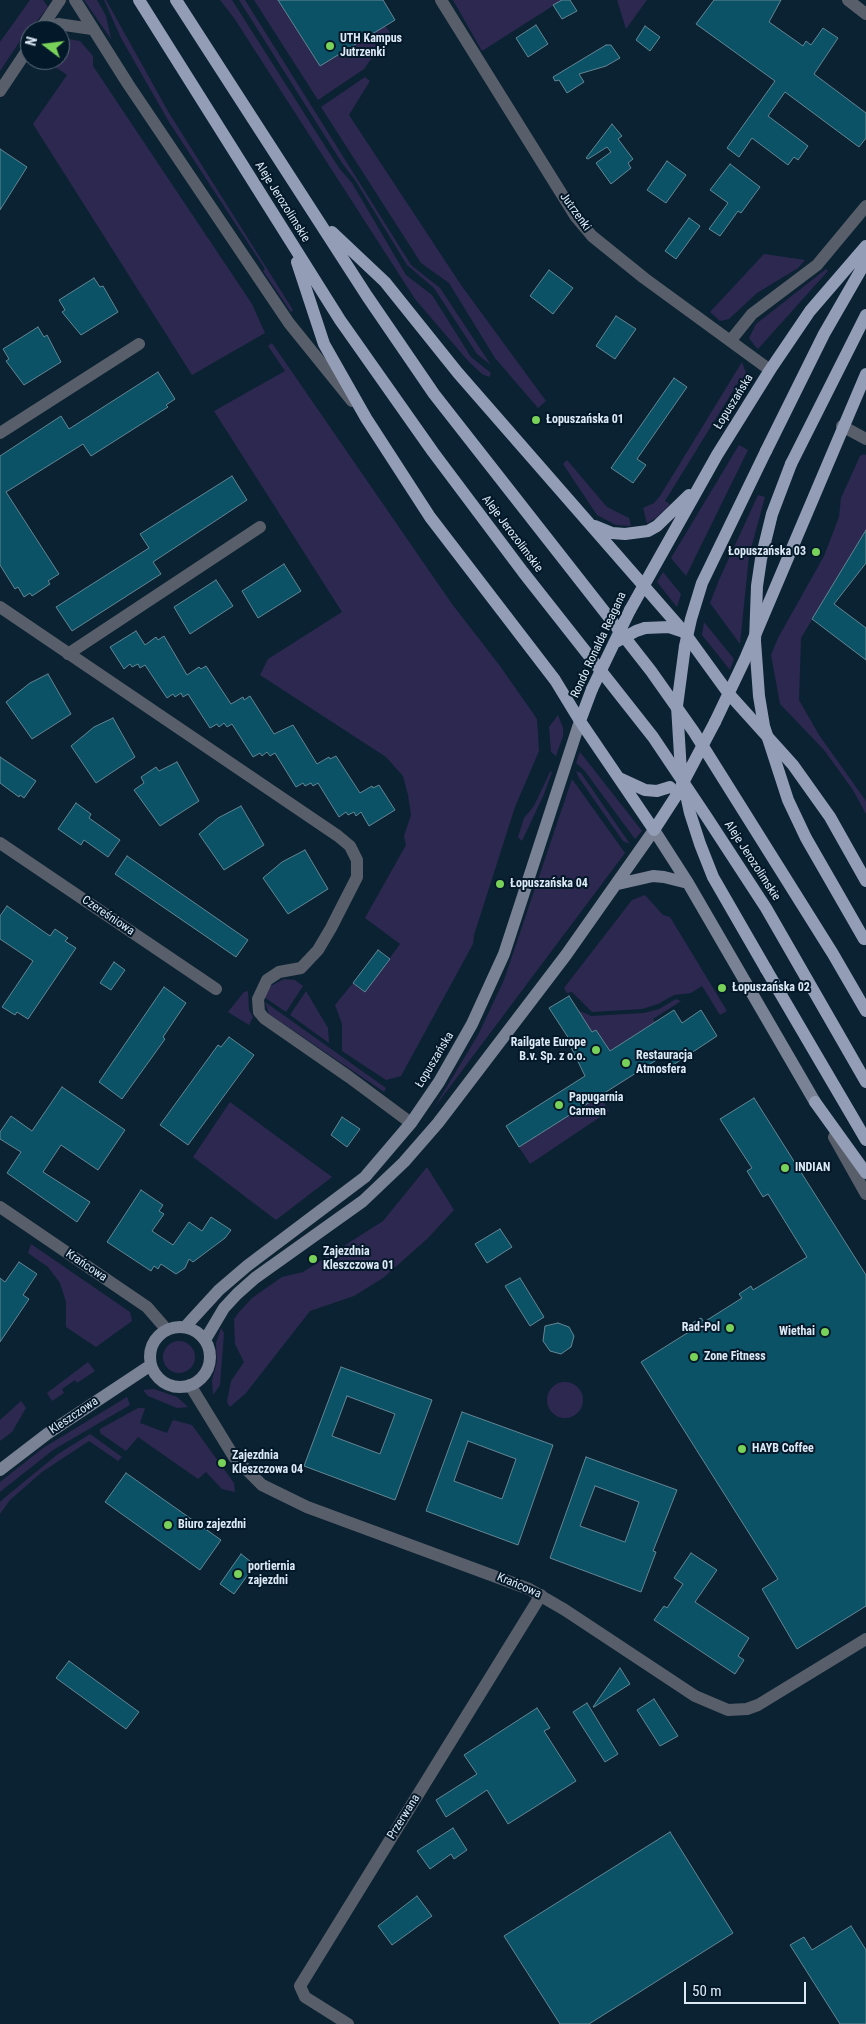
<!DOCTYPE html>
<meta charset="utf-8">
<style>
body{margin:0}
#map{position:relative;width:866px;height:2024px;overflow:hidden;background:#0b2233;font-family:"Roboto Condensed",sans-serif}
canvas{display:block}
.north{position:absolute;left:20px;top:20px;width:50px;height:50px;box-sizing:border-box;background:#031829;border:1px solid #5a6c7b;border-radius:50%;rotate:285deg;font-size:14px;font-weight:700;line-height:20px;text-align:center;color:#ddeaf6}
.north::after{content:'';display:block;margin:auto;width:18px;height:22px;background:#78d158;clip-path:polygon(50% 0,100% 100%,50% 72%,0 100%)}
.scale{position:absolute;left:684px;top:1982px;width:122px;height:22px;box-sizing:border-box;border:2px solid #ddeaf6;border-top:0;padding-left:6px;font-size:15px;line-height:18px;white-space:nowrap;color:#ddeaf6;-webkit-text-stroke:4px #031829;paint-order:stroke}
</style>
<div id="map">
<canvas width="866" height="2024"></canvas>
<div class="north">N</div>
<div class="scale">50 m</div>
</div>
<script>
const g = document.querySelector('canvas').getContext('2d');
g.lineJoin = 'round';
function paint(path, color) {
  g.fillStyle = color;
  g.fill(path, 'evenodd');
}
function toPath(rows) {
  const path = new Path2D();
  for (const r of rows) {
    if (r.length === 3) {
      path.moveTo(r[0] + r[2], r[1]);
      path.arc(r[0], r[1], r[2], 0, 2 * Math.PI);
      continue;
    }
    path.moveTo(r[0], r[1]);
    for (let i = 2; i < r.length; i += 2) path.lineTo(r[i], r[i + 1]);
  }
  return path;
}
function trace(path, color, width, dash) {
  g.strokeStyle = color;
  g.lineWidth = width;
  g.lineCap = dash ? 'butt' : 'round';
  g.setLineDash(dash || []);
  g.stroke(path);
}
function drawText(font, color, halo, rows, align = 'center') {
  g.font = font + ' "Roboto Condensed",sans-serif';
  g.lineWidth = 4;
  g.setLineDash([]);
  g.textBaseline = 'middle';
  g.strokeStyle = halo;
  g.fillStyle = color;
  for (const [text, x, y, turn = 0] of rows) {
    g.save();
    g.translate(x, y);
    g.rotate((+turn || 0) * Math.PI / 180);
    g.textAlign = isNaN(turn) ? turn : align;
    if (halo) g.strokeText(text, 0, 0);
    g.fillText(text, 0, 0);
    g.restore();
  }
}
const green = toPath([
 [30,0,43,0,48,7,30,30,29,34,22,38,0,71,0,42],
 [84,0,97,0,106,16,111,39],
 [104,0,106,0,169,113,293,310,291,312,263,271,265,269,169,122,121,38],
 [220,0,232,0,339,168,352,183,406,275,432,295,471,357,491,373,489,377,482,374,469,362,415,299,234,18],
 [239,0,245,0,411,265,440,288,491,365,477,354,434,288,407,265,355,180,342,163],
 [254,0,278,0,320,66,385,26,390,32,364,69,318,100],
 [453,0,562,0,482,51],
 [617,0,647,0,626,29],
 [60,31,66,32,68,39,80,41,93,56,93,66,252,304,265,333,192,375,33,124,67,75,45,60,60,60],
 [365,77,370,81,349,115,461,285,546,401,538,408,495,358,449,283,421,263,321,107],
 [764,254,805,260,798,268,757,293,729,319,720,321,710,312],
 [826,269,828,271,758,349,755,346,749,338,756,324],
 [272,343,452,604,500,666,537,719,539,751,515,807,474,935,473,944,401,1076,386,1080,342,1051,342,1024,335,1005,353,983,365,992,400,944,365,918,406,845,404,836,411,815,408,795,403,776,386,757,260,675,268,659,342,612,214,411,285,371,268,346],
 [742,362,746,373,743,383,739,381,665,501,670,504,656,518,647,523,643,508,654,503,660,496],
 [739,445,748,450,686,576,671,558],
 [864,454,866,455,866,530,801,638,799,700,819,735,866,801,866,814,853,790,824,750,780,704,771,655,778,638,824,556,839,517,841,498,860,456],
 [567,460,607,507,629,518,631,526,616,525,597,515,563,464],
 [758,495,765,497,749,556,740,644,710,603,719,580],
 [663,572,681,594,677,607,657,582],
 [704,622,734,659,730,670,702,635],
 [558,715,563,728,563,736,556,756,551,752,549,727],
 [580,752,642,831,635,839,584,770,576,763],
 [576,771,581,773,630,844,623,841,579,778],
 [550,772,552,772,544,794,522,841,518,837,524,818,534,806],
 [572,779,625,853,434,1108,478,1035,504,980],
 [645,895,663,915,670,917,727,1011,720,1015,702,986,691,993,674,995,658,1004,642,1009,592,1012,572,992,567,993,564,988,632,900],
 [284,979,295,980,303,986,286,1012,264,997,269,987],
 [248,991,249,1010,253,1017,249,1025,228,1012,244,992],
 [306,991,328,1028,329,1043,290,1015],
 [676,999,681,1001,653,1019,655,1022,605,1054,605,1043,596,1030,592,1032,578,1010,591,1016,644,1013,659,1009],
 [265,1002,386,1088,384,1092,269,1014],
 [599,1095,609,1111,530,1164,519,1147],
 [230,1102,332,1177,276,1220,193,1157],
 [427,1167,454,1210,427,1239,383,1278,354,1296,310,1311,246,1393,230,1407,227,1402,231,1381,244,1362,235,1344,234,1319,240,1311,252,1298,282,1277,303,1272,383,1221],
 [31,1244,130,1312,132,1321,96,1347,66,1327,66,1302,60,1283,48,1267,28,1253],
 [221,1328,224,1333,220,1385,213,1395,212,1380,217,1362,216,1343],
 [179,1357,16],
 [88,1362,95,1371,77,1383,75,1380,62,1389,64,1393,52,1401,47,1393],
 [565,1400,18],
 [154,1389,177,1397,188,1407,177,1408,148,1396,143,1390],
 [127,1397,130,1405,53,1450,0,1492,0,1482,43,1448],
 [21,1401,26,1408,12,1432,0,1441,0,1420],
 [138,1408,145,1408,140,1423,167,1433,173,1420,192,1425,234,1483,235,1492,222,1489,206,1472,198,1479,138,1437,126,1451,100,1433,100,1429],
 [90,1434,122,1457,118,1461,89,1441,42,1472,10,1500,0,1514,0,1502,3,1499,58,1454]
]);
const building = toPath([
 [278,0,383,0,395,20,320,66,278,0],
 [562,0,570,0,577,11,562,19,553,5,562,0],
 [714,0,781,0,769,22,803,46,806,41,811,45,823,28,838,38,814,74,866,113,866,138,859,147,785,92,768,116,808,146,798,160,794,157,788,165,752,138,739,157,727,148,775,81,696,24,714,0],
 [536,25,548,44,528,57,516,38,536,25],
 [645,26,660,37,650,51,636,40,645,26],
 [606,45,611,45,620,58,606,66,579,74,584,82,567,93,559,80,555,81,553,77,606,45],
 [612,124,622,136,618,139,633,159,628,163,631,168,611,184,596,163,611,152,607,147,588,159,586,158,612,124],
 [0,149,27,167,0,210,0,149],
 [667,161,686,175,666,203,647,190,667,161],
 [730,164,760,187,741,213,738,211,720,236,709,229,728,203,710,190,730,164],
 [689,218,700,226,676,259,665,251,689,218],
 [549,270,573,288,553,314,530,296,549,270],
 [94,278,100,287,103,286,118,312,81,335,62,312,65,310,59,300,94,278],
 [616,316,636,329,615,359,596,346,616,316],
 [38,327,44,337,47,335,61,362,24,385,6,361,9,359,3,349,38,327],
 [158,372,175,399,166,405,168,407,91,456,83,444,6,492,59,574,48,581,50,584,32,596,30,593,24,597,18,587,15,589,0,565,0,456,61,416,69,429,158,372],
 [674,378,687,387,637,459,646,465,633,483,611,468,674,378],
 [232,476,247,500,153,562,161,574,72,631,56,607,149,548,140,534,232,476],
 [866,530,866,563,834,604,866,628,866,660,812,619,866,530],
 [284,564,301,591,258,618,242,591,284,564],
 [216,580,233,606,190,634,174,607,216,580],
 [136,631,145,645,156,637,158,640,164,636,187,675,199,667,201,669,206,666,231,704,243,697,244,700,250,696,274,734,293,725,317,764,329,757,330,759,336,756,360,793,372,786,373,788,379,785,395,810,369,826,361,812,356,816,354,812,348,815,346,812,339,817,318,783,313,786,311,783,305,786,303,783,296,787,275,753,270,756,267,752,262,756,260,753,253,757,232,724,227,727,224,723,219,727,217,724,210,728,188,694,183,697,181,693,175,697,173,694,167,698,145,665,140,668,138,664,132,667,130,664,124,669,110,647,136,631],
 [48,674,71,714,32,739,6,702,30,683,48,674],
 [113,718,135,757,96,783,71,746,94,727,113,718],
 [0,757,36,781,24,798,20,795,19,797,0,783,0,757],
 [177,762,199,801,160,826,134,790,144,783,141,777,156,767,159,771,177,762],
 [76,803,91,814,89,818,120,840,108,857,84,840,81,845,58,829,76,803],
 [241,806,264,845,224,870,199,834,218,818,241,806],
 [305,850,328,889,288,914,263,878,282,862,305,850],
 [127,856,248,940,236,957,115,874,127,856],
 [7,906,50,936,55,929,68,938,65,941,76,948,28,1019,17,1012,15,1015,2,1007,33,961,0,939,0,916,7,906],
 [378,950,390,959,365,992,353,983,378,950],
 [114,962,125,970,111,990,100,983,114,962],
 [164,987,186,1003,163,1037,165,1039,122,1099,99,1082,164,987],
 [569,996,592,1032,596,1030,610,1051,674,1010,682,1023,701,1010,717,1036,673,1065,666,1054,519,1147,506,1126,585,1076,571,1047,573,1045,549,1008,569,996],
 [229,1037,254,1055,188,1145,160,1125,218,1045,221,1047,229,1037],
 [62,1087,125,1130,98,1170,61,1145,43,1172,90,1202,77,1222,7,1173,21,1152,0,1139,0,1132,11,1116,32,1131,62,1087],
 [754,1098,866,1275,866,1606,797,1649,762,1589,778,1579,641,1362,692,1330,689,1325,701,1318,704,1322,742,1298,739,1294,751,1286,753,1290,807,1257,768,1194,763,1197,747,1171,752,1168,720,1119,754,1098],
 [342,1117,360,1129,347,1147,331,1135,342,1117],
 [141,1190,163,1205,159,1211,164,1214,152,1231,173,1245,189,1222,202,1231,211,1217,231,1230,225,1238,193,1262,189,1259,185,1268,176,1274,161,1264,158,1269,154,1266,151,1271,107,1242,141,1190],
 [500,1229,512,1247,487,1263,475,1244,500,1229],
 [19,1262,37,1274,23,1295,29,1299,0,1342,0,1278,5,1282,19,1262],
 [520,1278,544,1317,530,1326,505,1286,520,1278],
 [558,1323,569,1327,574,1336,571,1347,561,1354,550,1351,543,1341,545,1326,558,1323],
 [341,1367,432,1400,395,1500,304,1466,341,1367],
 [347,1396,395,1414,380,1454,332,1436,347,1396],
 [462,1412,553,1445,518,1545,426,1511,462,1412],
 [468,1441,516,1459,502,1499,454,1481,468,1441],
 [586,1457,677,1490,653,1551,656,1552,641,1592,550,1558,586,1457],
 [595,1486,639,1502,625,1542,580,1526,595,1486],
 [126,1473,221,1540,200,1570,105,1502,126,1473],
 [691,1553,717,1570,695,1602,749,1638,738,1656,744,1660,735,1674,654,1620,664,1606,667,1608,683,1584,674,1578,691,1553],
 [241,1554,255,1565,234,1594,220,1584,241,1554],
 [69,1661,139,1712,126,1729,56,1678,69,1661],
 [620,1668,630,1684,594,1707,593,1707,620,1668],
 [654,1699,678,1736,660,1746,637,1710,654,1699],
 [587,1703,618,1754,605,1762,573,1712,587,1703],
 [537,1708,550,1728,544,1731,576,1781,508,1824,487,1790,446,1817,436,1800,477,1774,464,1755,537,1708],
 [453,1828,467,1850,454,1859,451,1854,430,1869,417,1851,453,1828],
 [670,1832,733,1933,589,2024,560,2024,504,1936,670,1832],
 [417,1896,432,1916,392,1945,378,1926,417,1896],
 [851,1926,866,1950,866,2024,840,2024,790,1945,804,1937,812,1950,851,1926]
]);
const street = toPath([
 [75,0,128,84,289,323,352,401],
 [441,0,576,217,592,236,644,278,770,370],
 [848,0,866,14],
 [40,30,60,0],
 [42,30,58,24,92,29],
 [0,91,30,46],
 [731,340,752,314,817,265,866,206],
 [842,426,866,439],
 [0,433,139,344],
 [0,607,338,836,350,846,357,860,357,877,331,928,318,950,301,968,279,972,267,980,258,999,259,1012,264,1018,349,1077,411,1123],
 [68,654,260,527],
 [0,843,216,989],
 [834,1137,866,1194],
 [0,1207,147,1307,167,1330],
 [190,1385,234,1457,262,1485,307,1507,529,1589,565,1610,695,1696,728,1710,747,1709,758,1705,866,1639],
 [348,2024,305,1997,300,1986,541,1595]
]);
const secondary = toPath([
 [618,884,653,876,664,877,688,883],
 [185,1327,219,1290,247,1266,365,1177,411,1123,439,1082,472,1024,504,954,580,721],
 [180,1357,30],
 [205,1340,224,1308,237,1294,255,1278,363,1201,404,1162,438,1123,566,955,654,830,688,883,815,1102],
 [0,1470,47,1434,151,1365]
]);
const primary = toPath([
 [139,0,340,320,433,452,523,572,653,737,706,816,766,908,866,1082],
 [176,0,367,296,434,394,651,671,694,732,833,954,866,1011],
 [332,232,385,282,458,373,684,632,729,694,793,765,830,817,866,881],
 [297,262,324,344,366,418,430,517,555,680,580,721,654,830,676,796],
 [766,451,824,334,866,261],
 [791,464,866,315],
 [595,526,612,533,625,534,648,531,657,526,689,495],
 [630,610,717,455,770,370,810,311,866,246],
 [645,628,669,627,684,632],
 [580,721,592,689],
 [715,722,745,659,866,374],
 [619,778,645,790,657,791,670,787],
 [766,969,866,1140],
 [815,1102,866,1173]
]);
const primaryBridge = toPath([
 [766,451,702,583,691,619,685,646,677,706,681,772,690,813,700,844,713,877,766,969],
 [791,464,772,514,761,559,757,586,755,641,759,696,764,726,788,800,806,838,864,939],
 [614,643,636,631,645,628],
 [592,689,630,610],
 [676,796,715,722]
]);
const markers = [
 [330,46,5,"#78d158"],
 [536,420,5,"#78d158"],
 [816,552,5,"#78d158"],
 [500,884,5,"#78d158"],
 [722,988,5,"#78d158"],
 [596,1050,5,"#78d158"],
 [626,1063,5,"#78d158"],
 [559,1105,5,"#78d158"],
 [785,1168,5,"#78d158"],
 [313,1259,5,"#78d158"],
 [730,1328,5,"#78d158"],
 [825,1332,5,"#78d158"],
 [694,1357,5,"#78d158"],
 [742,1449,5,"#78d158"],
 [222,1463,5,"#78d158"],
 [168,1525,5,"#78d158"],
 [238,1574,5,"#78d158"]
];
const poiNames = [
 ["UTH Kampus",340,39],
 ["Jutrzenki",340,53],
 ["Łopuszańska 01",546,420],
 ["Łopuszańska 03",806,552,"right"],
 ["Łopuszańska 04",510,884],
 ["Łopuszańska 02",732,988],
 ["Railgate Europe",586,1043,"right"],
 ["B.v. Sp. z o.o.",586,1057,"right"],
 ["Restauracja",636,1056],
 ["Atmosfera",636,1070],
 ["Papugarnia",569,1098],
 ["Carmen",569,1112],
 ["INDIAN",795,1168],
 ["Zajezdnia",323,1252],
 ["Kleszczowa 01",323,1266],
 ["Rad-Pol",720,1328,"right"],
 ["Wiethai",815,1332,"right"],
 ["Zone Fitness",704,1357],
 ["HAYB Coffee",752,1449],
 ["Zajezdnia",232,1456],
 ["Kleszczowa 04",232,1470],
 ["Biuro zajezdni",178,1525],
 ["portiernia",248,1567],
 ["zajezdni",248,1581]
];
const streetNames = [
 ["Aleje Jerozolimskie",282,202,58],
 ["Jutrzenki",575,212,54],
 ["Łopuszańska",734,402,-58],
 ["Aleje Jerozolimskie",512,534,53],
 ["Rondo Ronalda Reagana",599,645,-65],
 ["Aleje Jerozolimskie",752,861,57],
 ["Czereśniowa",108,916,34],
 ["Łopuszańska",435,1060,-59],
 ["Krańcowa",86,1266,34],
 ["Kleszczowa",74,1416,-34],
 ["Krańcowa",519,1586,23],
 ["Przerwana",404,1817,-58]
];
paint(green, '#2d284f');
paint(building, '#0c5266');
trace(building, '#638693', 1);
trace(street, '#595f6a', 12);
trace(secondary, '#7a8295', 12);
trace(primary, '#939eb6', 12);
trace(primaryBridge, '#939eb6', 12);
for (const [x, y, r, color] of markers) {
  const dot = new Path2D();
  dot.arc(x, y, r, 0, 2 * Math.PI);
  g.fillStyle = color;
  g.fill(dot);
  trace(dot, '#031829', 2);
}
drawText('bold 12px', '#ddeaf6', '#031829', poiNames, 'left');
drawText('12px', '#ddeaf6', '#031829', streetNames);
</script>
